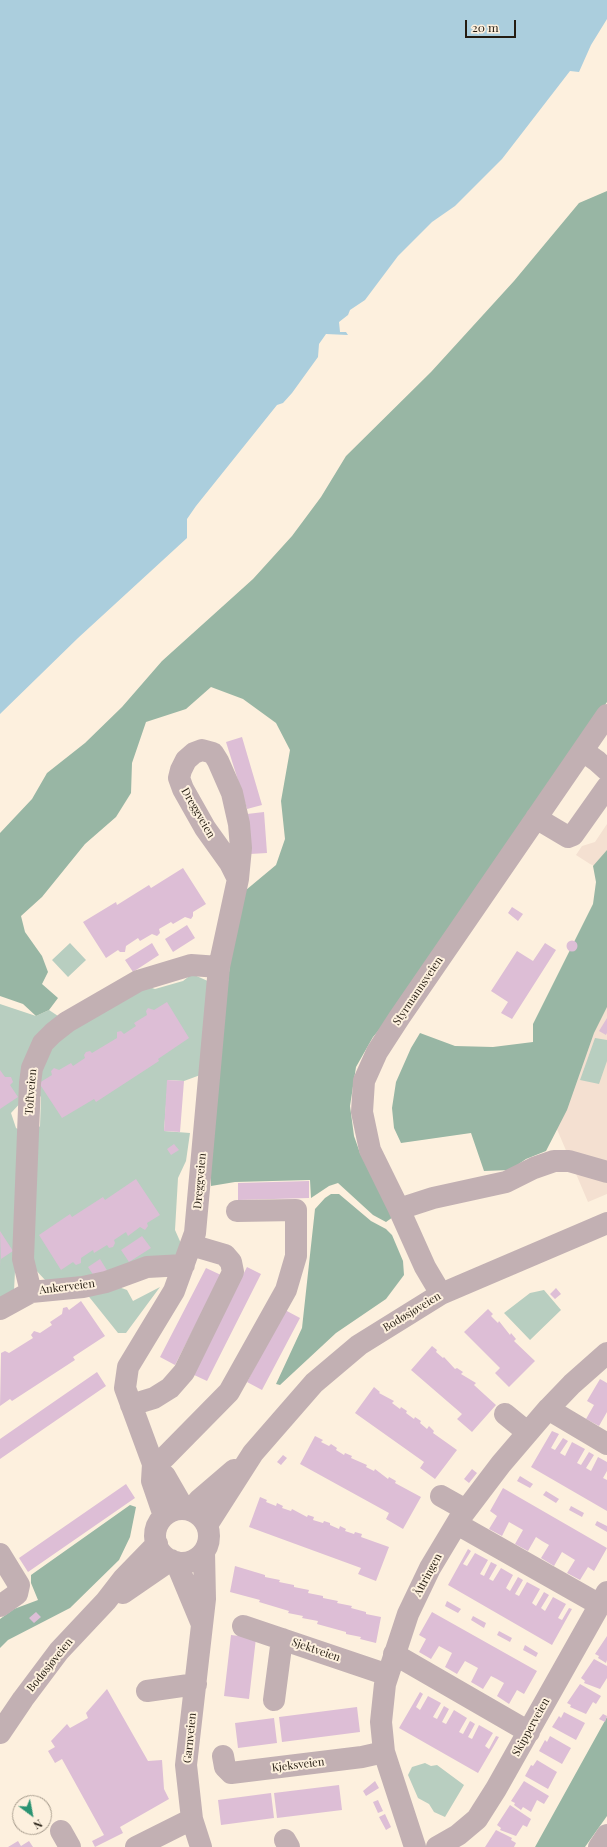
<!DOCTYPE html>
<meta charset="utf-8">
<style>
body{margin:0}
#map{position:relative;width:607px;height:1847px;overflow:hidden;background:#fdf0de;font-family:"Playfair Display",serif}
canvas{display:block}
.north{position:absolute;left:12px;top:1795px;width:40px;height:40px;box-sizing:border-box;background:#fdf0de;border:1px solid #a69b8c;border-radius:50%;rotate:148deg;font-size:11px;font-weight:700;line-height:16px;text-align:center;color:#241c11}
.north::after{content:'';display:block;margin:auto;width:14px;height:18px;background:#2a9372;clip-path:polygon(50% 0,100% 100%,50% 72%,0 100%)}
.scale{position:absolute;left:465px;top:20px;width:51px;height:18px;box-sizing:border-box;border:2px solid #241c11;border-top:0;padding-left:5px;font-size:12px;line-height:14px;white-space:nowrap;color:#241c11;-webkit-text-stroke:3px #fdf0de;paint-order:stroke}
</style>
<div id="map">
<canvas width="607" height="1847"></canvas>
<div class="north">N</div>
<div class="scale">20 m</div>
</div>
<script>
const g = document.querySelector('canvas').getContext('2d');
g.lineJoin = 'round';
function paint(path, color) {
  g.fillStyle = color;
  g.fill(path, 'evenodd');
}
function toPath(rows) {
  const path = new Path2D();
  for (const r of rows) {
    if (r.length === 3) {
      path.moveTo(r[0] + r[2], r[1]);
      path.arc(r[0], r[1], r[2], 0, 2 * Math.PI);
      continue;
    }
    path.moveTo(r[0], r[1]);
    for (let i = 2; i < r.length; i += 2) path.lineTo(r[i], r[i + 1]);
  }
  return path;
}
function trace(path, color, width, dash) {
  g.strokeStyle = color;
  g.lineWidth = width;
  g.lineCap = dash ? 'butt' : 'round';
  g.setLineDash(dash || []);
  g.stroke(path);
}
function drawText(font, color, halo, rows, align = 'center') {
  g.font = font + ' "Playfair Display",serif';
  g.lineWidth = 4;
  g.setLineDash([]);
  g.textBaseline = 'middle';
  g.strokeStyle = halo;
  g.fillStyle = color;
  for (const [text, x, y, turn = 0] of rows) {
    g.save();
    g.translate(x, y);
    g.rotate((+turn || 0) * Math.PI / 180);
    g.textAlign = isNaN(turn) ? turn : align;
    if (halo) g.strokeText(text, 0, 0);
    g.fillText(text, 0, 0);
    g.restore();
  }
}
const education = toPath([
 [607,824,607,871,590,864,576,855,582,846,595,842],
 [607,968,607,1194,588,1202,536,1080]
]);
const green = toPath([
 [70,943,86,960,68,977,52,960],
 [192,974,210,982,203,1074,184,1081,168,1080,164,1131,190,1133,186,1161,178,1178,175,1230,183,1248,176,1257,107,1277,46,1281,33,1267,33,1134,40,1126,41,1097,33,1088,53,1039,140,984,155,989,183,981],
 [0,1004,36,1016,49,1010,61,1018,24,1099,11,1113,16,1128,25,1133,20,1170,14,1291,0,1303],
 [595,1038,607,1040,607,1061,599,1084,580,1080],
 [116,1286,127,1290,133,1301,160,1287,126,1333,118,1333,86,1293],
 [544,1290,561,1310,530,1340,504,1313,530,1293],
 [425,1763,431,1766,437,1765,464,1785,445,1817,434,1812,429,1804,418,1798,408,1775,412,1767]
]);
const forest = toPath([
 [607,191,607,702,396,1010,373,1037,356,1067,350,1106,354,1136,360,1153,393,1217,386,1222,373,1215,338,1183,329,1186,311,1198,310,1180,235,1182,211,1186,211,1139,231,954,246,890,276,865,285,839,281,801,290,750,276,723,243,699,211,687,186,709,146,722,132,763,131,793,116,817,85,844,42,897,21,916,25,932,42,956,48,972,42,984,58,998,49,1010,36,1016,23,1004,0,996,0,833,32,799,47,773,85,743,122,707,162,661,253,579,292,536,321,497,346,456,431,372,514,281,579,203],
 [607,850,607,1007,594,1033,567,1110,546,1151,526,1159,510,1170,484,1171,471,1133,401,1143,394,1128,392,1108,396,1082,411,1048,420,1033,455,1046,493,1047,533,1042,533,1024,593,904,596,882,593,866],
 [331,1194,339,1194,371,1221,386,1229,392,1235,403,1261,404,1275,386,1299,336,1333,280,1385,276,1384,302,1328,315,1209,325,1198],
 [130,1505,136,1507,130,1537,119,1560,70,1608,8,1640,0,1648,0,1619,14,1609,38,1600,31,1583,31,1575],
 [607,1717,607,1816,585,1847,535,1847]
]);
const water = toPath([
 [0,0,607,0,607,19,591,45,579,72,570,71,502,159,455,206,432,222,398,256,365,300,350,310,348,315,339,322,340,332,346,332,348,335,326,334,319,344,318,357,292,393,283,403,277,405,196,506,187,519,187,538,78,638,0,714]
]);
const building = toPath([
 [242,737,262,805,247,809,226,742],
 [264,812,267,853,250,854,247,814],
 [183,868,206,904,193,912,193,916,191,919,185,917,173,924,171,922,159,929,160,933,157,936,152,934,140,941,138,938,126,946,125,952,120,952,118,950,106,958,83,922,116,902,117,905,149,885,151,888],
 [512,907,523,914,518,921,508,913],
 [187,925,195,938,173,952,165,939],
 [572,946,5.5],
 [152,943,159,955,133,972,125,960],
 [545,943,556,950,512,1019,501,1013,508,1002,491,991,517,951,533,961],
 [167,1002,189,1038,158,1059,159,1061,96,1102,94,1099,62,1118,39,1083,52,1075,51,1071,54,1068,59,1070,71,1063,73,1066,85,1058,84,1055,86,1052,90,1051,92,1053,117,1038,117,1032,121,1031,124,1034,136,1026,134,1023,147,1015,146,1011,148,1008,154,1010],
 [607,1018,607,1033,606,1035,599,1031],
 [0,1070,5,1077,11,1077,13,1082,10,1085,18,1097,0,1109],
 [167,1080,184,1081,180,1132,164,1131],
 [174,1144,179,1150,171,1155,167,1149],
 [136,1179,160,1215,147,1223,148,1226,145,1230,140,1227,128,1236,126,1232,114,1240,115,1243,113,1247,109,1248,107,1245,94,1253,93,1250,81,1258,81,1263,76,1265,73,1262,61,1270,39,1235,70,1214,72,1217,103,1197,105,1200],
 [309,1181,309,1198,238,1200,238,1183],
 [0,1231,13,1251,1,1259,1,1267],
 [142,1236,151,1248,129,1262,121,1250],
 [100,1259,108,1272,96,1279,88,1267],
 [247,1267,261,1274,207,1381,192,1374],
 [206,1268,221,1275,175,1365,160,1357],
 [556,1288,561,1294,555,1299,550,1294],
 [81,1301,105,1336,73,1357,75,1360,12,1401,10,1399,0,1406,1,1353,5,1351,9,1353,33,1338,31,1335,34,1331,40,1333,52,1325,50,1322,62,1314,63,1308,67,1307,69,1310],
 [488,1309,493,1314,491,1316,498,1323,499,1321,510,1335,511,1333,516,1339,514,1341,535,1361,509,1387,495,1373,500,1368,464,1332],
 [285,1310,300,1318,262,1390,247,1382],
 [432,1346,437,1350,436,1352,443,1358,444,1357,455,1369,457,1368,463,1372,461,1374,476,1383,474,1385,496,1405,472,1432,457,1419,462,1414,411,1370],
 [97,1372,106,1386,0,1459,0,1439],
 [600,1379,607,1383,607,1412,599,1426,586,1419,594,1405,587,1401],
 [374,1387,380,1392,379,1393,394,1401,392,1403,400,1409,401,1407,407,1411,406,1413,414,1419,415,1417,421,1421,420,1423,427,1429,429,1426,434,1431,433,1433,457,1450,435,1479,420,1468,424,1462,355,1413],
 [552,1431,559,1434,551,1448,555,1450,563,1438,568,1441,560,1453,565,1456,572,1442,585,1449,577,1463,581,1465,589,1452,594,1455,586,1468,591,1471,598,1457,607,1462,607,1471,603,1478,607,1480,607,1511,531,1467],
 [315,1436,323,1440,321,1442,329,1446,331,1444,337,1448,336,1450,344,1455,345,1453,352,1456,351,1458,367,1465,366,1467,374,1471,375,1469,388,1479,389,1477,396,1481,395,1483,421,1497,403,1529,386,1519,389,1513,300,1464],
 [283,1455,287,1458,281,1465,277,1462],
 [472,1469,477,1473,469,1483,464,1479],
 [520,1476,533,1484,530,1488,517,1481],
 [126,1484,135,1498,28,1572,19,1558],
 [503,1488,607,1548,594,1571,588,1567,580,1580,567,1573,575,1560,562,1552,554,1566,541,1558,549,1545,542,1541,536,1537,528,1551,515,1544,523,1530,509,1522,502,1536,489,1529,497,1516,490,1511],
 [546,1491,559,1499,556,1503,543,1495],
 [260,1497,267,1500,266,1502,276,1506,277,1503,283,1506,282,1508,291,1511,292,1509,307,1517,308,1515,314,1517,313,1520,323,1523,324,1521,330,1523,330,1525,339,1529,340,1526,346,1529,345,1531,354,1534,355,1532,362,1534,361,1537,389,1547,376,1581,358,1574,361,1568,249,1527],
 [571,1506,584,1513,582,1517,569,1510],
 [597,1521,607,1526,607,1532,595,1525],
 [468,1549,471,1551,463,1564,467,1566,475,1553,488,1560,480,1574,484,1576,491,1562,497,1565,489,1579,493,1581,501,1568,513,1575,506,1588,510,1591,518,1577,523,1580,515,1594,519,1596,527,1582,540,1589,532,1603,536,1606,544,1592,549,1595,541,1608,545,1611,553,1597,566,1604,558,1618,562,1620,569,1608,572,1609,552,1645,448,1585],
 [235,1566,265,1575,265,1577,280,1580,279,1582,294,1585,294,1587,309,1590,308,1593,323,1596,323,1598,338,1601,337,1603,352,1606,351,1608,366,1612,366,1614,381,1617,376,1643,360,1639,361,1637,346,1634,346,1632,317,1624,318,1621,302,1618,303,1616,288,1613,289,1611,259,1602,260,1600,230,1592],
 [447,1601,461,1609,458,1613,445,1606],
 [36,1612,41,1617,34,1623,29,1618],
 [432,1612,537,1671,524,1694,517,1690,509,1704,497,1696,504,1683,497,1679,491,1676,483,1689,471,1682,478,1668,465,1661,457,1674,445,1667,452,1653,439,1646,431,1659,419,1652,426,1639,419,1635],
 [473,1616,486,1623,484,1628,471,1620],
 [499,1631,512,1638,510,1642,497,1635],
 [231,1635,256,1638,249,1699,224,1696],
 [607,1636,607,1660,606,1663,598,1658,599,1656,595,1654],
 [525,1645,538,1653,536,1657,523,1650],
 [594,1659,607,1666,607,1678,600,1689,584,1683,585,1681,581,1678],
 [580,1684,601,1696,596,1704,593,1702,586,1714,570,1707,571,1705,567,1703],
 [107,1689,148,1761,162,1760,164,1789,169,1799,120,1827,123,1833,95,1847,92,1841,104,1835,62,1759,55,1763,48,1751,55,1747,51,1741,67,1724,70,1728,88,1718,86,1713],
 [420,1692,423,1694,416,1707,420,1710,428,1696,441,1703,433,1717,437,1719,444,1706,449,1709,442,1722,446,1724,454,1710,467,1718,459,1732,463,1734,470,1721,472,1722,475,1724,468,1737,472,1739,479,1725,493,1733,485,1746,489,1749,496,1736,499,1737,478,1773,399,1728],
 [357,1707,360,1732,282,1742,279,1717],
 [564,1712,585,1723,576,1740,552,1727,559,1716,561,1718],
 [603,1714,607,1716,605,1722,599,1719],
 [274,1718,277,1743,238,1748,235,1723],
 [550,1736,571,1748,562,1764,539,1751,545,1740,547,1742],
 [537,1760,557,1772,548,1789,525,1776,531,1765,533,1766],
 [375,1781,379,1788,366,1796,363,1791],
 [524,1781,549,1796,544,1804,537,1800,531,1812,523,1807,521,1810,514,1805,515,1803,511,1801],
 [339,1785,342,1810,277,1818,274,1793],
 [271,1793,274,1818,221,1825,218,1800],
 [378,1800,383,1811,378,1813,373,1802],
 [510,1805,531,1819,527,1827,523,1825,516,1836,500,1830,501,1828,497,1825],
 [385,1814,391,1827,386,1830,379,1817],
 [496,1830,512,1838,511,1840,516,1843,514,1847,485,1847],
 [18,1841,21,1846,29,1841,33,1847,8,1847]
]);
const minor = toPath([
 [583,751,597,761,607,770],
 [536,818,568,837,573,835,607,787],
 [399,1209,433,1198,506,1182,534,1168,554,1161,569,1161,607,1172],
 [31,1292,23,1259,30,1083,32,1068,43,1043,53,1033,67,1022,138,981,191,965,219,967],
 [441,1294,425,1267,399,1209,370,1150,362,1112,364,1081,377,1052,399,1018,607,715],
 [0,1309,31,1292,83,1287,106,1282,147,1267,184,1265],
 [131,1405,154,1398,170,1388,184,1372,233,1272,231,1262,225,1255,191,1245],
 [548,1409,607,1444],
 [505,1414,527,1432],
 [153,1464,165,1457,229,1392,286,1290,296,1256,296,1210,237,1211],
 [153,1464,152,1481,164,1516],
 [441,1496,466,1510],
 [184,1509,165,1476,153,1464,125,1388,128,1367,174,1291,195,1233,219,967,238,879,241,848,239,824,232,793,218,761,213,753,202,750,194,753,186,760,181,770,179,778,183,789,205,828,230,863,238,879],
 [182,1536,27],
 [191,1510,199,1500,234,1470],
 [457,1524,600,1605],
 [207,1525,253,1453,314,1383,359,1345,441,1294,607,1223],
 [0,1554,19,1585,17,1594,0,1606],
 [176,1562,201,1622],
 [123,1593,171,1560],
 [243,1626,388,1675],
 [394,1654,529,1732],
 [147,1691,196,1684],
 [274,1700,282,1639],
 [0,1733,23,1699,59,1651,106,1601,123,1579,157,1544],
 [223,1756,225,1767,231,1773,362,1757,384,1752],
 [61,1831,70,1847],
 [285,1840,289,1847],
 [136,1847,192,1819],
 [201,1847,192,1819,186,1765,205,1599,204,1552],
 [415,1847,384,1752,381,1722,385,1684,408,1614,430,1568,460,1518,501,1464,548,1409,572,1384,607,1353],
 [437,1847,458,1835,477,1819,496,1789,607,1592],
 [599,1847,607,1835]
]);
const streetNames = [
 ["Dreggveien",198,813,60],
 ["Styrmannsveien",418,991,-56],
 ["Toftveien",31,1092,-85],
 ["Dreggveien",200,1181,-85],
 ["Ankerveien",67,1287,-7],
 ["Bodøsjøveien",412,1312,-31],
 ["Åttringen",428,1575,-62],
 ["Sjektveien",316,1650,19],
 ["Bodøsjøveien",50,1665,-51],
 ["Skipperveien",531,1727,-61],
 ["Garnveien",190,1738,-84],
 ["Kjeksveien",298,1765,-7]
];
paint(education, '#f4e0d1');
paint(green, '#b8cec0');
paint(forest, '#98b6a4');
paint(water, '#abcedd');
paint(building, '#ddbed6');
trace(minor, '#c2b0b3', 22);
drawText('11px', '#241c11', '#fdf0de', streetNames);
</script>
